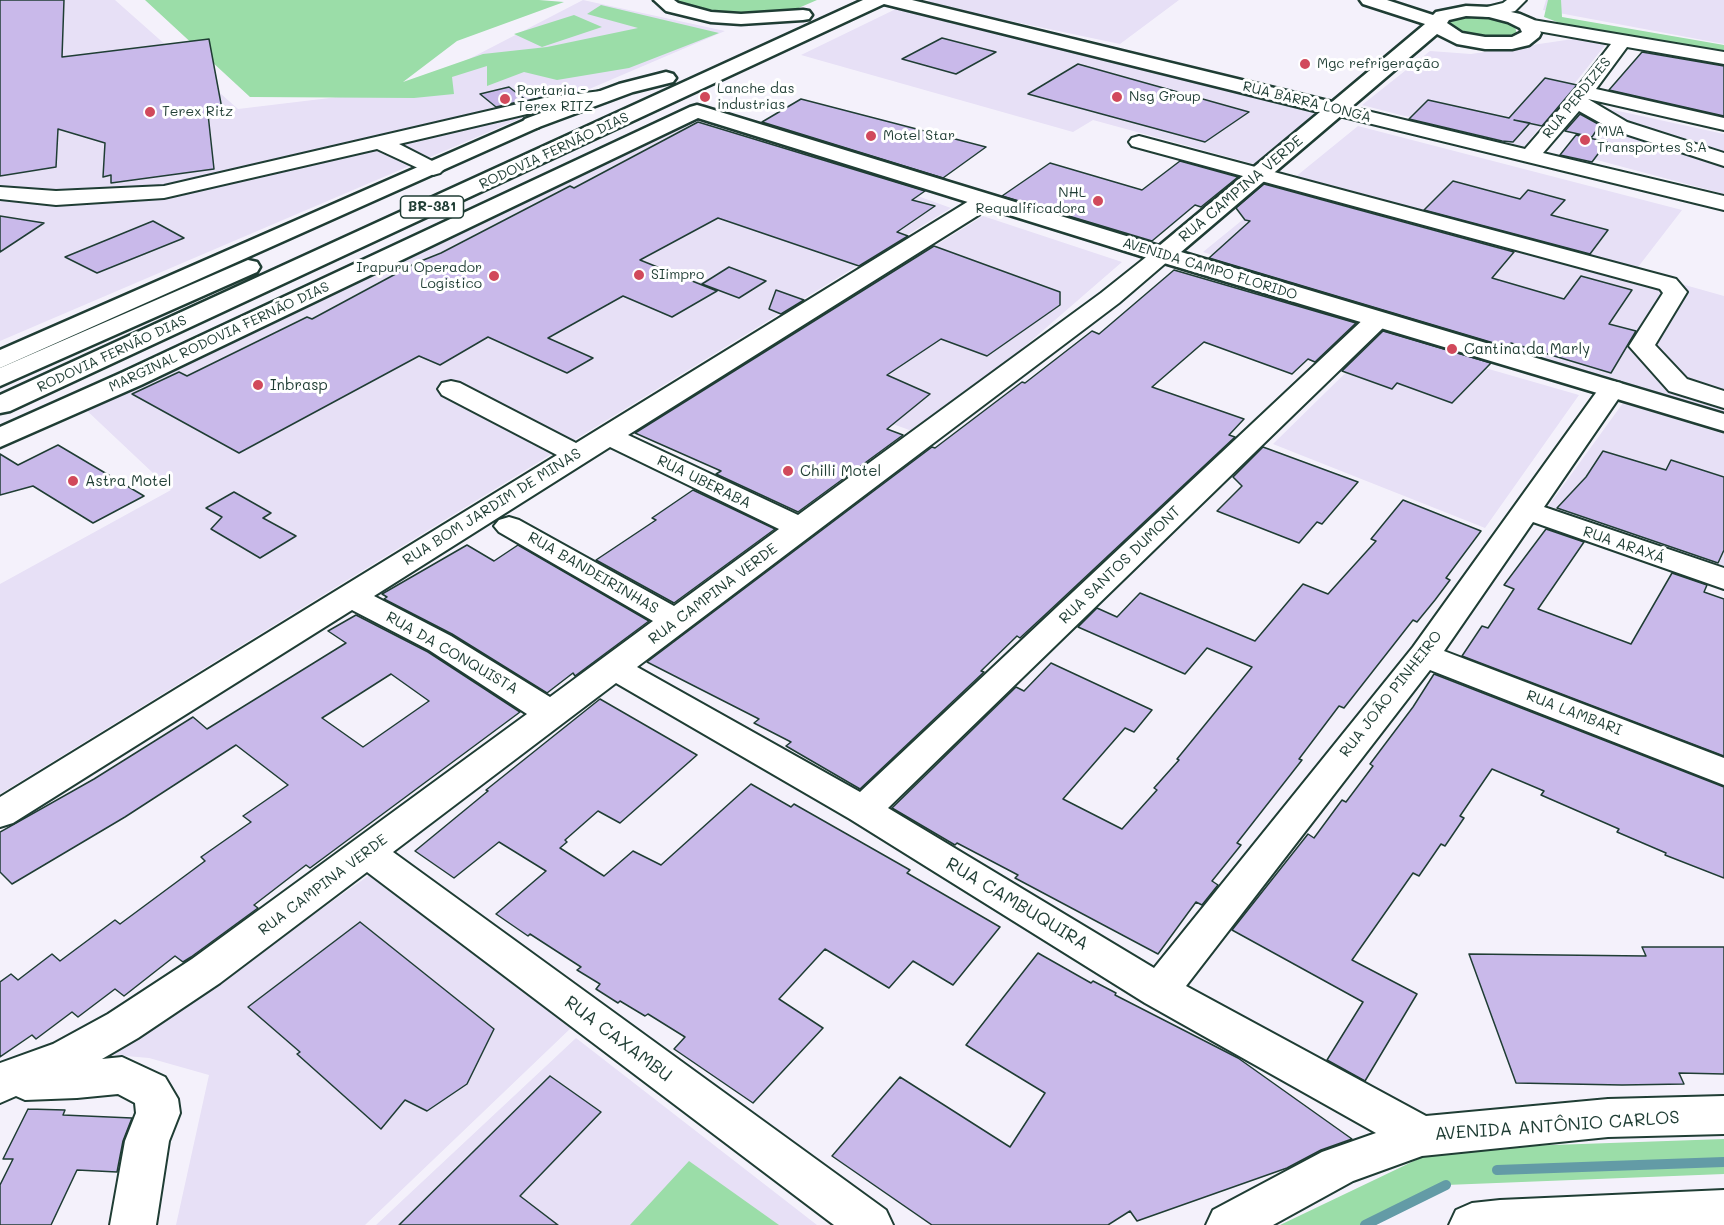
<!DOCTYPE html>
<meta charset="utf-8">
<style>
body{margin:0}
canvas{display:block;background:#f4f1fb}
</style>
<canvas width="1724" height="1225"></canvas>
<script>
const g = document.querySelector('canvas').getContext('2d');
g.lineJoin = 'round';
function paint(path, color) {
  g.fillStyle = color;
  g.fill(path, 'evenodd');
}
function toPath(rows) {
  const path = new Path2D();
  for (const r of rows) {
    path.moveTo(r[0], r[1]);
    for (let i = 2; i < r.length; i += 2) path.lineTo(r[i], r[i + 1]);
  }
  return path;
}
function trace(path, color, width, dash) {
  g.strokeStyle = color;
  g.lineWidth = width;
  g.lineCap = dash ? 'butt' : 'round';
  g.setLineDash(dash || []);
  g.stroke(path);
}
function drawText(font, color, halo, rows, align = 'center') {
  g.font = font + ' Mali,sans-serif';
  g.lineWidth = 6;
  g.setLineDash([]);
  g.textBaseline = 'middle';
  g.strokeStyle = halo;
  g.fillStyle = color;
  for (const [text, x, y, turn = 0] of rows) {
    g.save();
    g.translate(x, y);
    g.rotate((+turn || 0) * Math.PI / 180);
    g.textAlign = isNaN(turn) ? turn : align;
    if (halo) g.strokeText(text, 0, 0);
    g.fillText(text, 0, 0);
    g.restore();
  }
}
const built = toPath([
 [0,0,115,0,238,109,413,88,583,0,725,31,0,341],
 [930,0,1179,0,1120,44,925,3],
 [1546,0,1724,0,1724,44,1543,10],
 [902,6,1320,113,1254,164,1093,120,1073,132,801,55],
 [1573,39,1606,44,1524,147,1362,105,1430,51,1471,54],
 [1600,107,1724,134,1724,194,1567,152],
 [695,116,951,208,0,794,0,584,171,490,83,407],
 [1358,126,1682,210,1635,271,1724,296,1724,415,1203,252],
 [983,216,1122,262,972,392,912,431,739,368],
 [1381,338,1579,395,1485,528,1273,444],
 [1623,403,1724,434,1724,575,1541,516],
 [371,874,572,1027,365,1225,176,1225,209,1075,149,1058,114,1055],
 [576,1038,817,1225,376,1225]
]);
const green = toPath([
 [145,0,539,0,564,2,457,41,403,82,483,54,547,47,638,28,587,14,601,5,719,33,629,68,557,80,524,72,487,86,487,66,452,77,454,94,414,98,250,97],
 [673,0,817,0,787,13,751,17,707,13,676,5],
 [1548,0,1561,0,1562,17,1724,45,1724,53,1565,25,1544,17],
 [574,15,602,27,542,47,514,34],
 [1480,17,1509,23,1515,27,1517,34,1512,38,1469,38,1449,26,1449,23,1460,18],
 [1724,1139,1724,1174,1446,1185,1366,1225,1280,1225,1439,1149],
 [689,1161,779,1225,630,1225]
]);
const stream = toPath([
 [1497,1170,1724,1162],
 [1365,1225,1446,1185]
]);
const building = toPath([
 [0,0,64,0,62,57,209,39,222,109,208,114,214,169,111,183,111,175,103,177,105,143,58,129,56,167,0,176,0,0],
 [942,38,996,52,956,74,902,59,942,38],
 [1642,52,1724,66,1724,116,1609,90,1642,52],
 [1078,64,1249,112,1205,142,1028,94,1078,64],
 [1545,78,1577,85,1542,126,1514,120,1530,123,1513,142,1502,141,1409,119,1428,100,1509,118,1545,78],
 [509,87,526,100,496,107,480,94,509,87],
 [801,99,986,147,943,178,762,122,801,99],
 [1580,114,1600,125,1592,137,1565,131,1580,114],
 [698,122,925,191,912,200,935,206,897,232,908,236,859,266,718,218,640,260,717,291,672,317,623,296,548,338,593,358,567,373,488,337,440,365,419,356,239,453,132,394,179,372,187,376,307,317,312,319,416,263,441,253,570,186,574,188,698,122],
 [1576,135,1607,142,1592,162,1560,155,1576,135],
 [1180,161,1238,177,1201,207,1195,205,1152,241,1002,196,1050,163,1142,190,1180,161],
 [1453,181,1520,199,1528,190,1565,200,1551,215,1608,230,1590,254,1424,210,1453,181],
 [1264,184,1514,252,1492,278,1564,299,1581,276,1632,290,1609,324,1636,331,1611,373,1511,343,1507,347,1209,258,1250,221,1245,220,1236,208,1264,184],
 [0,216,44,223,0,252,0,216],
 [153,221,184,238,97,273,65,257,153,221],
 [934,246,1060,292,1060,305,987,356,941,339,887,375,930,394,887,429,903,435,798,512,716,474,721,471,635,433,934,246],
 [729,267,766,281,739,298,702,284,729,267],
 [1174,270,1356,323,1315,362,1308,359,1292,374,1204,342,1152,387,1244,419,1229,435,1235,437,1047,613,1020,638,1017,636,981,671,984,672,860,789,786,746,791,742,754,723,759,719,647,662,932,447,935,448,1022,382,1025,383,1092,331,1099,334,1174,270],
 [776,290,804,300,781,314,769,309,776,290],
 [1383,331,1491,363,1452,403,1397,383,1392,389,1342,371,1383,331],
 [58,445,144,496,93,523,33,486,0,495,0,454,18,465,58,445],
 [1263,447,1358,482,1322,524,1317,522,1299,543,1217,511,1242,486,1233,477,1263,447],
 [1603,451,1666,470,1671,460,1724,477,1724,550,1718,563,1557,508,1586,477,1603,451],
 [693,490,775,529,674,603,596,560,656,520,652,518,693,490],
 [234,492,271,513,263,518,296,536,260,558,211,529,222,517,206,508,234,492],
 [1403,500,1481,531,1446,578,1450,580,1435,600,1417,622,1413,620,1344,708,1339,706,1299,759,1302,760,1237,843,1241,845,1212,881,1218,885,1202,905,1196,902,1158,954,1015,878,1018,875,957,843,955,845,892,808,1016,687,1024,691,1051,663,1152,710,1134,732,1125,728,1063,799,1122,829,1157,790,1154,788,1179,760,1177,759,1252,667,1207,648,1185,674,1078,627,1097,608,1117,617,1140,593,1255,641,1303,584,1328,594,1376,541,1371,539,1403,500],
 [1546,529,1584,542,1538,609,1631,644,1672,573,1707,585,1704,592,1724,599,1724,756,1462,656,1482,626,1488,628,1514,589,1504,585,1546,529],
 [467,545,494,561,518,545,649,621,575,676,573,673,547,693,452,634,384,599,387,597,382,594,467,545],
 [356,615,428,652,520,712,310,868,306,865,254,905,258,908,191,957,183,962,175,956,124,996,115,989,78,1017,72,1012,36,1039,32,1035,0,1057,0,982,11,974,18,980,52,954,60,961,115,920,120,924,205,861,201,857,251,822,243,816,288,785,236,745,125,817,12,884,0,872,0,832,94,779,193,717,207,729,346,643,328,631,356,615],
 [391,674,429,701,363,747,322,718,391,674],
 [1434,674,1724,787,1724,878,1665,855,1666,853,1617,832,1619,829,1541,795,1544,791,1492,769,1460,816,1464,818,1445,846,1441,844,1419,876,1413,873,1352,960,1417,994,1365,1081,1327,1060,1363,1002,1232,930,1308,834,1314,838,1342,800,1346,802,1373,766,1370,764,1413,707,1434,674],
 [600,699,697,755,620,823,598,811,565,840,567,842,560,848,604,876,633,851,661,865,751,784,791,807,794,804,910,870,907,873,1000,927,953,985,913,961,889,988,825,949,779,999,823,1028,753,1103,674,1049,685,1037,648,1014,645,1016,620,1001,618,1003,596,989,600,984,577,970,581,967,530,934,528,936,496,914,546,871,499,842,454,878,415,851,488,791,486,790,600,699],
 [360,922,494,1029,467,1084,427,1111,405,1100,381,1129,297,1054,300,1052,248,1007,360,922],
 [1642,947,1724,947,1724,1074,1679,1073,1684,1084,1622,1085,1516,1083,1469,954,1646,956,1642,947],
 [1038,953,1091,983,1093,981,1116,993,1115,995,1238,1058,1352,1139,1321,1150,1287,1168,1137,1221,1130,1211,1108,1225,932,1225,832,1156,900,1077,1010,1147,1045,1093,966,1045,1038,953],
 [550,1076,601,1112,520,1196,558,1225,399,1225,550,1076],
 [28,1109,65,1110,63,1115,132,1118,123,1141,117,1172,77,1170,51,1225,0,1225,0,1185,13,1159,3,1159,28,1109]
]);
const minor = toPath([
 [1507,0,1526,0,1515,11,1489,17,1483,16,1480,12,1483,8,1503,3,1507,0],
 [1527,19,1724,52,1724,64,1627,47,1596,89,1724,118,1724,130,1588,99,1627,122,1724,153,1724,166,1613,130,1579,111,1543,153,1724,196,1724,210,1327,113,1324,109,1327,105,1334,103,1525,149,1570,97,1611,44,1521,28,1518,24,1521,20,1527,19],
 [601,91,608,93,611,97,608,101,544,110,399,144,440,165,444,169,440,173,433,175,377,149,164,198,56,205,0,199,0,187,56,191,164,186,544,98,601,91],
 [1139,136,1676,279,1687,292,1655,345,1687,379,1724,391,1724,408,1669,391,1629,346,1663,293,1660,289,1132,146,1129,142,1132,138,1139,136],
 [985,194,993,196,996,201,993,206,628,435,798,515,1101,293,1155,250,1163,248,1171,250,1175,255,1119,303,637,667,860,792,1368,315,1377,313,1386,315,1389,320,1386,325,888,808,1154,968,1413,647,1603,383,1612,381,1621,383,1625,389,1544,507,1724,568,1724,589,1533,522,1444,651,1724,758,1724,785,1430,670,1186,986,1426,1116,1608,1099,1724,1096,1724,1134,1608,1137,1422,1156,1353,1181,1273,1225,1206,1225,1213,1210,1322,1152,1376,1133,1145,1003,850,819,616,683,393,852,886,1210,893,1225,834,1225,367,872,220,983,138,1038,102,1059,122,1057,165,1077,178,1099,180,1113,169,1141,156,1225,110,1225,125,1141,136,1113,135,1103,118,1094,77,1098,25,1100,16,1096,0,1103,0,1063,53,1044,108,1014,192,959,527,714,429,650,352,610,13,823,0,827,0,797,557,455,442,395,438,389,442,383,451,381,460,383,576,443,977,196,985,194],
 [610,447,779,529,674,606,519,520,509,517,499,520,494,526,499,532,653,621,550,697,451,636,374,596,610,447],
 [1724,1190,1724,1225,1449,1225,1456,1210,1472,1203,1500,1200,1724,1190]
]);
const major = toPath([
 [881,0,912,0,1332,102,1425,24,1363,4,1360,0,1387,0,1433,15,1436,12,1466,6,1489,7,1520,14,1534,20,1541,33,1539,37,1529,45,1512,49,1485,49,1457,44,1437,34,1181,252,1724,414,1724,431,1154,260,698,118,141,385,0,447,0,427,121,373,690,107,697,105,704,107,1159,246,1320,112,884,4,881,0],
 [1466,16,1489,17,1508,22,1520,28,1522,32,1512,37,1485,37,1462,33,1447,23,1449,20,1466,16],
 [532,117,539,119,542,123,539,127,0,368,0,350,532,117]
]);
const highway = toPath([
 [654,0,674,0,678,3,711,12,741,14,803,10,809,11,812,15,809,19,803,20,741,24,711,22,666,11,654,0],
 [863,0,887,0,884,4,10,411,0,413,0,395,863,0],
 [666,72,673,74,676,78,673,82,633,92,539,127,532,129,525,127,522,123,525,119,619,84,666,72],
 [248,260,257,262,260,267,257,272,0,386,0,368,248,260]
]);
const markers = [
 [1305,64,6,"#d1495b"],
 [705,97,6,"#d1495b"],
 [1117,97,6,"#d1495b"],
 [505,99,6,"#d1495b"],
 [150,112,6,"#d1495b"],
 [871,136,6,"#d1495b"],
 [1585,140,6,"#d1495b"],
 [1098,201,6,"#d1495b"],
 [639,275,6,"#d1495b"],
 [494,276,6,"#d1495b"],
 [1452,349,6,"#d1495b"],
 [258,385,6,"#d1495b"],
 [788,471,6,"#d1495b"],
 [73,481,6,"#d1495b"]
];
const farPoinames = [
 ["Mgc refrigeração",1317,64],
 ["Lanche das",717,89],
 ["industrias",717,105],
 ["Portaria -",517,91],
 ["Terex RITZ",517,107],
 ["Nsg Group",1129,97],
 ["Terex Ritz",162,112],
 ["MVA",1597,132],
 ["Transportes S.A",1597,148],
 ["Motel Star",883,136],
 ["NHL",1086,193,"right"],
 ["Requalificadora",1086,209,"right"],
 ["Irapuru Operador",482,268,"right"],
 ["Logistico",482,284,"right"],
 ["SIimpro",651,275]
];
const farStreetnames = [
 ["RUA PERDIZES",1577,98,-51],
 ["RUA BARRA LONGA",1307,102,14],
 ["RODOVIA FERNÃO DIAS",554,151,-25],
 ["AVENIDA CAMPO FLORIDO",1210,269,17],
 ["MARGINAL RODOVIA FERNÃO DIAS",219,337,-25],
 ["RODOVIA FERNÃO DIAS",112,354,-25]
];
const shields = [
 [432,207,63]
];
const shieldNames = [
 ["BR-381",432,207]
];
const streetNames = [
 ["RUA CAMPINA VERDE",1241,189,-40],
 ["RUA UBERABA",704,482,26],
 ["RUA BOM JARDIM DE MINAS",492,507,-32],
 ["RUA ARAXÁ",1624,545,19],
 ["RUA SANTOS DUMONT",1120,565,-44],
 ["RUA BANDEIRINHAS",593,573,30],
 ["RUA CAMPINA VERDE",713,594,-37],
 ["RUA DA CONQUISTA",452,653,30],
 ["RUA JOÃO PINHEIRO",1391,694,-52],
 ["RUA LAMBARI",1574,713,21],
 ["RUA CAMPINA VERDE",323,885,-37]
];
const poiNames = [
 ["Cantina da Marly",1464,349],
 ["Inbrasp",270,385],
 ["Chilli Motel",800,471],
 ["Astra Motel",85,481]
];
const nearStreetnames = [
 ["RUA CAMBUQUIRA",1017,904,31],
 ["RUA CAXAMBU",618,1039,37],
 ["AVENIDA ANTÔNIO CARLOS",1557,1126,-4]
];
paint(built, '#e7e0f6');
paint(green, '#9bdda8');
trace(stream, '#639ba6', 10);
paint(building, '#c9b9ea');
trace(building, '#1f3d34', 1.5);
trace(minor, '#1f3d34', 4);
trace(major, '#1f3d34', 5);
trace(highway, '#1f3d34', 5);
paint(minor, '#fff');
paint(major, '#fff');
paint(highway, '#fff');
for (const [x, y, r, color] of markers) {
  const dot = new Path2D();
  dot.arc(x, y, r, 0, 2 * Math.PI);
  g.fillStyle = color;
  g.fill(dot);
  trace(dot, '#fff', 2);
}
drawText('14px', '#1f3d34', '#fff', farPoinames, 'left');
drawText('14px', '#1f3d34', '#fff', farStreetnames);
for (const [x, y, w] of shields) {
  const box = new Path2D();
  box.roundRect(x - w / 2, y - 11, w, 22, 4.5);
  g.fillStyle = '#fff';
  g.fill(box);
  trace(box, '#1f3d34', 1.5);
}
drawText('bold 14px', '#1f3d34', null, shieldNames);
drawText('15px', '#1f3d34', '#fff', streetNames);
drawText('15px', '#1f3d34', '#fff', poiNames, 'left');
drawText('18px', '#1f3d34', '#fff', nearStreetnames);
</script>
